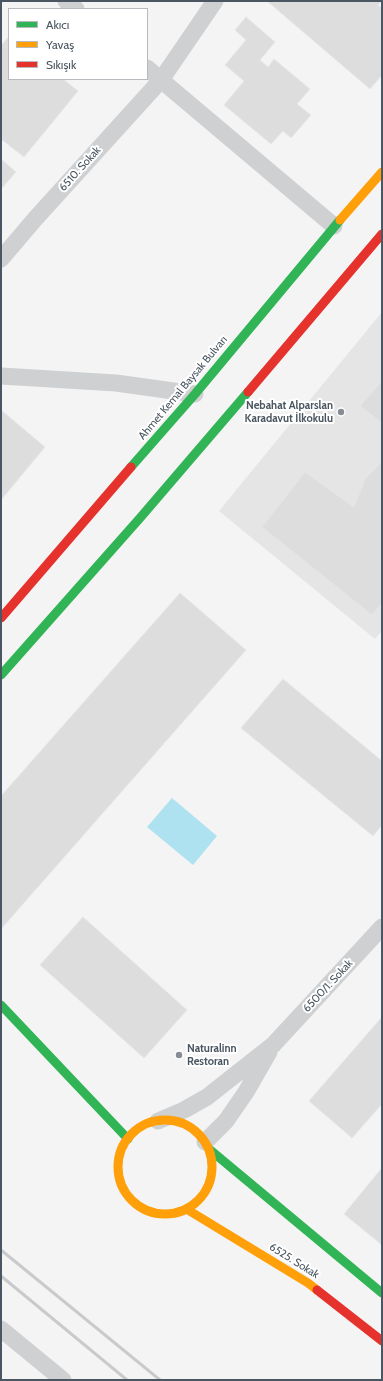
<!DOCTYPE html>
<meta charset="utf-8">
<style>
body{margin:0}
#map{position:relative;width:383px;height:1381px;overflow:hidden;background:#f4f4f4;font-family:Cabin,sans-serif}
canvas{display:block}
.frame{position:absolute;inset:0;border:2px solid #4a5661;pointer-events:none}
.legend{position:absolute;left:8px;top:8px;width:140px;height:72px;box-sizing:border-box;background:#fff;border:1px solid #b7bbc0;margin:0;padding:5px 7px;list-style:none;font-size:12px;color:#4a5661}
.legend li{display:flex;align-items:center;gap:8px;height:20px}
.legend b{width:20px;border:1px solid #b7bbc0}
</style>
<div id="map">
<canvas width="383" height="1381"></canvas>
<div class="frame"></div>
<ul class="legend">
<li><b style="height:5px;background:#30b455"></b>Akıcı</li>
<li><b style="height:5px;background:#ff9f0a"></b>Yavaş</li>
<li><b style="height:5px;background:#e5322d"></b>Sıkışık</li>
</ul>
</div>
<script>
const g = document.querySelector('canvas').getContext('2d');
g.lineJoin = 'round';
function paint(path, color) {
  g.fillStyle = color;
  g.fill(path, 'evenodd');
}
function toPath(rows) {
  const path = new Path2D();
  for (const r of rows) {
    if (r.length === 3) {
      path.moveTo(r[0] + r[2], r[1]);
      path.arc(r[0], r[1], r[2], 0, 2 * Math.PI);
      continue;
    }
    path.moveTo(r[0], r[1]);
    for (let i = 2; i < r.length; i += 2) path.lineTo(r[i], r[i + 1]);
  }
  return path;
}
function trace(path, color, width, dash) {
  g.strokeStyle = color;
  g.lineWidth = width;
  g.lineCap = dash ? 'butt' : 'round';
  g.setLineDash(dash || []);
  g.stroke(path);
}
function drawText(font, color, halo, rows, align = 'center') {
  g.font = font + ' Cabin,sans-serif';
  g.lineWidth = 4;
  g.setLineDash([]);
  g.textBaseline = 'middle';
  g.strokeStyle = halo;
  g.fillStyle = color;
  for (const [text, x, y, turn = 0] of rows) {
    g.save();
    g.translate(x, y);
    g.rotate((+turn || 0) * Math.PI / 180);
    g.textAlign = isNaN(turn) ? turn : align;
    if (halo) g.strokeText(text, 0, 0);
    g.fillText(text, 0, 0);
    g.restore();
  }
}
const education = toPath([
 [382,312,382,631,375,639,219,511]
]);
const water = toPath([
 [172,798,217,836,193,865,147,827]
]);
const building = toPath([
 [267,1,382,1,378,5,382,8,382,75,370,89,267,1],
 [246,17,275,42,260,60,268,67,274,59,310,89,297,104,311,115,291,138,283,131,271,144,224,105,244,81,225,65,246,40,235,30,246,17],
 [9,36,9,79,63,79,78,91,24,157,1,139,1,46,9,36],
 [1,159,16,172,1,189,1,159],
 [382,381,382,423,360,406,382,381],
 [1,410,45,447,1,500,1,410],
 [382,462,382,603,372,615,262,527,305,472,354,507,365,479,382,462],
 [180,593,246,650,1,929,1,796,180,593],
 [283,679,382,761,382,825,373,836,241,728,283,679],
 [83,917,187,1010,144,1058,40,965,83,917],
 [382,1017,382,1104,352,1138,309,1101,382,1017],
 [381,1169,382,1170,382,1245,344,1214,381,1169]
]);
const street = toPath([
 [66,1,76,9],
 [215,1,161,80,334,226],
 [1,259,35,219,161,80,147,68],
 [1,376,116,383,195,394],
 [158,1121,184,1110,207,1097,273,1045,382,927],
 [205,1142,226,1121,246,1092,269,1052],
 [1,1329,63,1380]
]);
const fast = toPath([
 [131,467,195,394,340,220],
 [1,675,140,518,248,392],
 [1,1005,128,1139],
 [209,1149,382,1293]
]);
const slow = toPath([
 [340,220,382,172],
 [165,1167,47],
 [188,1210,308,1283,317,1290]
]);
const jam = toPath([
 [248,392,382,234],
 [1,618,131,467],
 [317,1290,382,1341]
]);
const rail = toPath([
 [1,1250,160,1380],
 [1,1276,127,1380]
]);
const markers = [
 [341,412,4,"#868d94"],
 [179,1055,4,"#868d94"]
];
const streetNames = [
 ["6510. Sokak",80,169,-48],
 ["Ahmet Kemal Baysak Bulvarı",183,388,-50],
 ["6500/1. Sokak",328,986,-47],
 ["6525. Sokak",294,1261,32]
];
const poiNames = [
 ["Nebahat Alparslan",333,406],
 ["Karadavut İlkokulu",333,419],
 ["Naturalinn",187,1049,"left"],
 ["Restoran",187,1062,"left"]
];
paint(education, '#e6e5e6');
paint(water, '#aee2f0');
paint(building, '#ddddde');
trace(building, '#e5e6e7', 1);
trace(street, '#ced0d2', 17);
trace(fast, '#30b455', 9);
trace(slow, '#ff9f0a', 9);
trace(jam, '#e5322d', 9);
trace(rail, '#c9cacc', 3);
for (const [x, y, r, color] of markers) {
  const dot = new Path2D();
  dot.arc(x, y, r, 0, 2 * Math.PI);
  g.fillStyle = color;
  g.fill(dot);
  trace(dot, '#fff', 1.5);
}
drawText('11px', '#4a5661', '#fff', streetNames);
drawText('bold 11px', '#4a5661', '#fff', poiNames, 'right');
</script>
